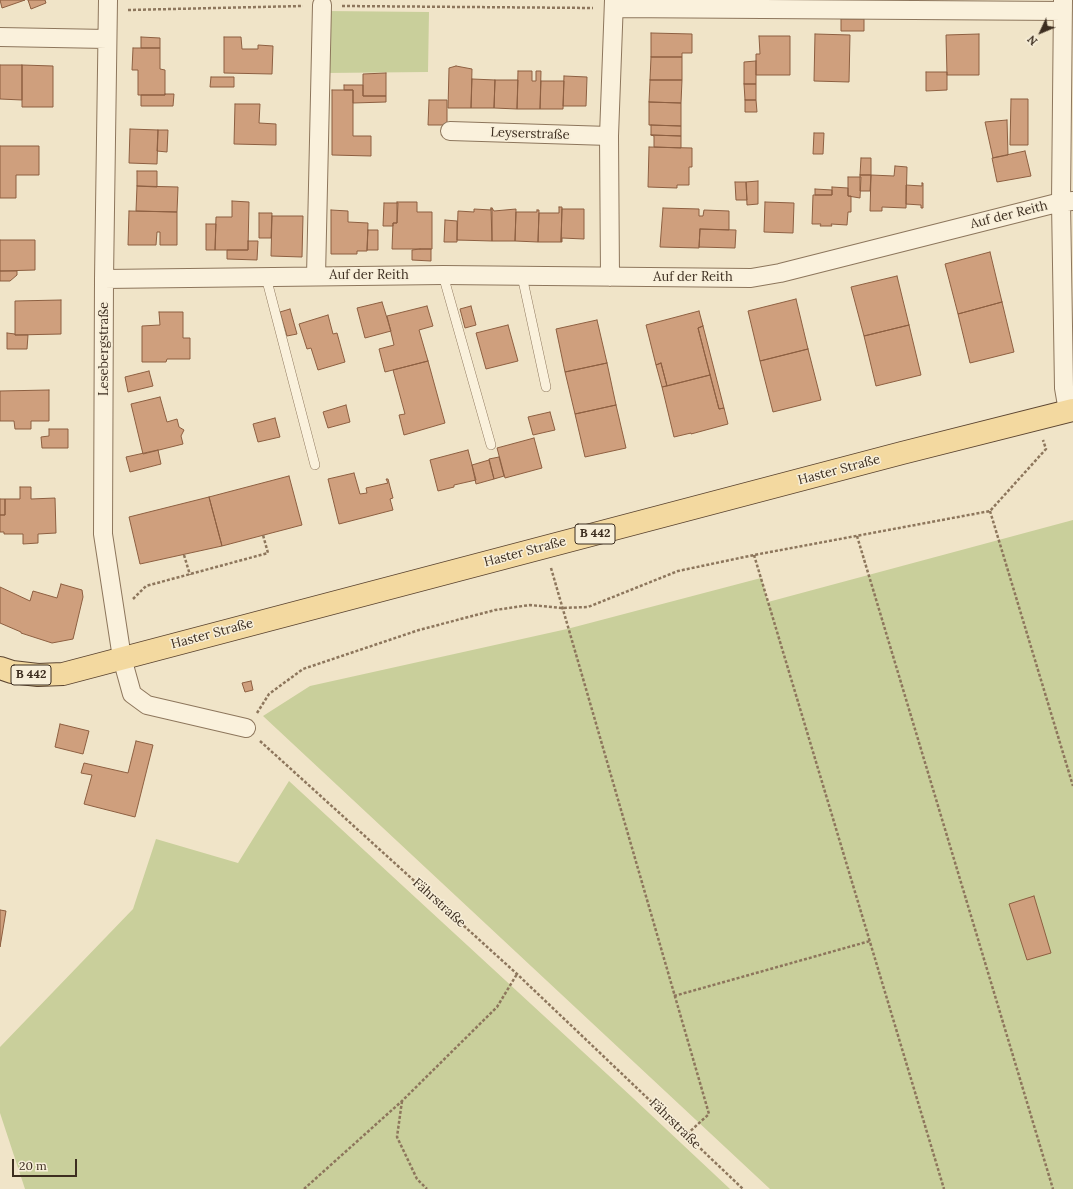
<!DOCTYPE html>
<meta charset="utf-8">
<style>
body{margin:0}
#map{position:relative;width:1073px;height:1189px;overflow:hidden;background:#f0e4c8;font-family:Lora,serif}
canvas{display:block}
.north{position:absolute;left:1021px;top:12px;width:40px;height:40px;-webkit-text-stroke:3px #f7eed8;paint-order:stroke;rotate:226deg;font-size:11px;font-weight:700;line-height:16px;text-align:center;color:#3d2e20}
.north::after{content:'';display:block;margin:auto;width:14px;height:18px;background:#3d2e20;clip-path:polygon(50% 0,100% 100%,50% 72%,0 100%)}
.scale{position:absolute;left:12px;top:1159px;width:65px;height:18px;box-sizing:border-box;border:2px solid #3d2e20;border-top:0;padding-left:5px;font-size:12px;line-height:14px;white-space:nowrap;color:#3d2e20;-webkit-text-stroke:3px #f7eed8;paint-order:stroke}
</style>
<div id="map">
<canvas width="1073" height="1189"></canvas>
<div class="north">N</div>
<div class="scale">20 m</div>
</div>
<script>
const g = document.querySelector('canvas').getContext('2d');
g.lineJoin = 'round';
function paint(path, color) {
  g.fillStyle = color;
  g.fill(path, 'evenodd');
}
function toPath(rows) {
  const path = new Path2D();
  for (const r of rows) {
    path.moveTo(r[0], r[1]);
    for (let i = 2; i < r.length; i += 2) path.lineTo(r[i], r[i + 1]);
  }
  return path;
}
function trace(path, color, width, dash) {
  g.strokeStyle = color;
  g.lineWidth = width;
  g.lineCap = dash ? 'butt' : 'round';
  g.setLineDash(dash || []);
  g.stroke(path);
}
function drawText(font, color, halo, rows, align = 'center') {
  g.font = font + ' Lora,serif';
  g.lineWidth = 3;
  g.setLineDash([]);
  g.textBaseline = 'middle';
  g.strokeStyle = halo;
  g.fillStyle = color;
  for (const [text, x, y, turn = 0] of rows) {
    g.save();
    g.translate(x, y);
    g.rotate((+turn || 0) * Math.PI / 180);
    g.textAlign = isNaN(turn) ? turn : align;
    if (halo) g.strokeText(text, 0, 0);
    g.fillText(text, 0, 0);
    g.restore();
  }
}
const green = toPath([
 [325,11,429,12,428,72,324,73],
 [1073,520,1073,1189,770,1189,263,716,310,686,567,629,761,578,768,602],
 [289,781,633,1098,730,1189,25,1189,0,1113,0,1047,133,909,156,839,238,863]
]);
const building = toPath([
 [0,0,25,0,2,8,0,0],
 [28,0,45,0,46,3,31,9,28,0],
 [841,19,864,19,864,31,841,31,841,19],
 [651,33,692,34,692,53,682,53,682,57,651,57,651,33],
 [815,34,850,35,849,82,814,81,815,34],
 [979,34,979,75,947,75,946,35,979,34],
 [759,36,790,36,790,75,756,75,756,54,760,54,759,36],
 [141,37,160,38,160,48,141,48,141,37],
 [224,37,241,37,242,49,258,49,258,45,273,46,272,74,224,73,224,37],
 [133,48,160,48,160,69,165,70,165,95,138,95,138,70,132,70,133,48],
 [651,57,682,57,682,80,650,80,651,57],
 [756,61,756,84,744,84,744,62,756,61],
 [0,65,22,65,22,100,0,99,0,65],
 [22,65,53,66,53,107,22,107,22,65],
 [456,66,472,69,471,108,448,108,449,68,456,66],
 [518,71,532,71,532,81,536,81,536,71,541,71,540,109,517,109,518,71],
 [926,72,947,72,947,90,926,91,926,72],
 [386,73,386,96,363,96,363,74,386,73],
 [564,76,587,77,586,106,563,106,564,76],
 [211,77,234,77,234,87,210,87,211,77],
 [472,79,495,80,494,108,471,108,472,79],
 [495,80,518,80,517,109,494,108,495,80],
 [650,80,682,80,681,103,649,102,650,80],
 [541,81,564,81,563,109,540,109,541,81],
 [744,84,756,84,756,100,745,100,744,84],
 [344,85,363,85,363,96,386,96,386,102,353,103,353,90,344,90,344,85],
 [332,90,353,90,353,136,371,136,371,156,332,155,332,90],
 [165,94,174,94,173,106,141,106,141,95,165,95,165,94],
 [1011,99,1028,99,1028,145,1010,145,1011,99],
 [429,100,447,100,447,125,428,125,429,100],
 [745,100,756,100,757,112,745,112,745,100],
 [649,102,681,103,681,126,649,125,649,102],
 [235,104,260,104,259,123,276,124,276,145,234,144,235,104],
 [1007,120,1008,155,993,158,985,122,1007,120],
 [651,125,681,126,681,136,651,135,651,125],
 [130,129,158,130,157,164,129,163,130,129],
 [158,130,168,130,167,152,157,151,158,130],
 [814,133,824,133,823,154,813,154,814,133],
 [651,135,681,136,681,148,654,147,654,136,651,135],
 [0,146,39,146,39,175,16,175,16,198,0,198,0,146],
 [649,147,692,148,692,167,689,167,689,185,677,185,677,188,648,187,649,147],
 [1025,151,1031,176,997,182,992,158,1025,151],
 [861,158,871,158,871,175,860,175,861,158],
 [895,166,907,167,906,208,882,207,882,211,870,211,871,175,894,176,895,166],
 [137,171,157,171,157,187,137,186,137,171],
 [860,175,871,175,870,191,860,191,860,175],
 [848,177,861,177,860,198,848,196,848,177],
 [758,181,758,204,747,205,746,182,758,181],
 [735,182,746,182,747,200,736,200,735,182],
 [922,183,923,183,923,208,921,208,921,205,906,204,906,185,922,186,922,183],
 [137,186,178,187,177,212,136,211,137,186],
 [832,187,848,188,848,196,851,196,851,212,848,212,847,225,831,224,832,226,820,226,821,224,812,224,813,195,832,195,832,187],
 [815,189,832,190,832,195,815,195,815,189],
 [232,201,249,202,248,250,215,250,216,217,232,217,232,201],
 [397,202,417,202,417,212,432,212,432,249,392,249,393,223,397,223,397,202],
 [765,202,794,203,793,233,764,232,765,202],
 [384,203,398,203,397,223,393,223,393,226,383,226,384,203],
 [559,207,562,207,561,242,538,242,539,213,559,213,559,207],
 [491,208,492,241,457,240,458,211,474,212,474,209,491,210,491,208],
 [492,208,494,211,516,209,515,241,492,241,492,208],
 [663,208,699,209,699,216,703,216,704,210,729,211,729,230,700,229,699,248,660,247,663,208],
 [562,209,584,209,584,239,562,238,562,242,561,242,562,209],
 [331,210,348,211,348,222,368,223,367,251,357,251,357,254,331,254,331,210],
 [537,210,539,210,538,242,515,241,516,212,537,212,537,210],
 [129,211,177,212,177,245,160,245,160,232,157,232,156,245,128,245,129,211],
 [259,213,272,213,271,238,259,238,259,213],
 [272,216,303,216,302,257,271,256,272,216],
 [445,220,457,221,457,242,444,242,445,220],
 [206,224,216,224,215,250,206,250,206,224],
 [700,229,736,230,735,248,699,247,700,229],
 [368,230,378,230,378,250,367,250,368,230],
 [0,240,35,240,35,270,0,271,0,240],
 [248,241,258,241,257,260,227,259,227,250,248,250,248,241],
 [420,249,431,249,431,261,412,260,412,250,420,249],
 [990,252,1002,302,958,314,945,264,990,252],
 [0,271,17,271,17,275,10,281,0,281,0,271],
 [897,276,909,325,864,336,851,287,897,276],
 [796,299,808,349,760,361,748,311,796,299],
 [61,300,61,334,15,335,15,301,61,300],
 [382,302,391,331,365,338,357,308,382,302],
 [1002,302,1014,352,970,363,958,314,1002,302],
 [427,306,433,326,419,330,428,361,385,372,379,349,394,345,387,316,427,306],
 [471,306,476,325,465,328,460,309,471,306],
 [290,309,297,334,287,336,280,312,290,309],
 [699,311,703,326,698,328,710,375,667,386,661,363,656,365,646,325,699,311],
 [159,312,183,312,183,338,190,338,190,359,167,359,166,362,142,362,142,326,160,325,159,312],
 [328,315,333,334,337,333,345,362,318,370,311,348,307,349,299,324,328,315],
 [597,320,607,363,565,372,556,329,597,320],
 [508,325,518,361,486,369,476,333,508,325],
 [909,325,921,375,876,386,864,336,909,325],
 [703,326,724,408,719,409,698,328,703,326],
 [7,333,15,334,15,335,28,335,27,349,7,349,7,333],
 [808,349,821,400,773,412,760,361,808,349],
 [428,361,445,423,404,435,399,415,405,414,393,370,428,361],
 [607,363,616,405,575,414,565,372,607,363],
 [661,363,667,386,662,387,656,365,661,363],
 [149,371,153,386,128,392,125,377,149,371],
 [710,375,719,409,724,408,728,424,691,434,691,433,674,437,662,387,710,375],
 [49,390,49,421,31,421,31,429,15,429,14,421,0,421,0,391,49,390],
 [160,397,167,422,177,419,179,427,184,430,181,436,183,444,143,454,131,404,160,397],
 [346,405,350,422,328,428,323,412,346,405],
 [616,405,626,448,585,457,575,414,616,405],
 [550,412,555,430,533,435,528,417,550,412],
 [275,418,280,437,258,442,253,424,275,418],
 [49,429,68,429,68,448,42,448,41,437,49,436,49,429],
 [534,438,542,468,505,478,497,448,534,438],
 [158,450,161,464,130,472,126,457,158,450],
 [468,450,476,480,454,485,454,487,438,491,430,460,468,450],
 [499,457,504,476,494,479,489,459,499,457],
 [489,460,494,479,476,484,472,465,489,460],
 [354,473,360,494,367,493,366,488,388,483,386,479,388,479,393,498,390,499,393,510,339,524,328,479,354,473],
 [289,476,302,525,222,546,209,497,289,476],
 [20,487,31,487,31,499,55,498,56,533,38,534,38,543,23,544,23,534,4,534,4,532,0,532,0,515,5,515,5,499,20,499,20,487],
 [209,497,222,546,140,564,129,517,209,497],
 [0,499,5,499,5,515,0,515,0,499],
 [61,584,82,590,83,597,73,639,52,643,21,633,21,632,0,623,0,587,30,601,33,591,57,598,61,584],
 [251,681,253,690,245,692,242,683,251,681],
 [60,724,89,731,83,754,55,747,60,724],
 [136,741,153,745,135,817,84,804,92,775,81,773,84,763,128,773,136,741],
 [1034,896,1051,953,1027,960,1009,904,1034,896],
 [0,910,6,911,0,947,0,910]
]);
const path = toPath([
 [342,6,593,8],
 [128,10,303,6],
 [990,511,1073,786],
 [857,536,1053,1189],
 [184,555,190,575],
 [754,555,944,1189],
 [551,568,709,1114,686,1135],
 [133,599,146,586,268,553,263,535],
 [257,713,269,694,303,669,419,630,495,610,530,605,562,608,588,607,678,571,754,555,990,511,1046,449,1043,440],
 [260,741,517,974,743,1189],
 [674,996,870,941],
 [402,1101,397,1137,417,1179,427,1189],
 [304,1189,402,1101,497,1007,517,974]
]);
const service = toPath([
 [443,275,491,445],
 [522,276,546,387],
 [266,277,315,465]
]);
const minor = toPath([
 [108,0,104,279,103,534,122,658,132,694,147,705,246,728],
 [1063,0,1061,202,1064,388,1068,411],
 [614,8,1063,11],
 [0,37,107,39],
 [450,131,609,136],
 [316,276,322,5],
 [610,277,609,136,614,0],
 [104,279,443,275,751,278,780,273,1061,202,1073,201]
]);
const primary = toPath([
 [0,668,12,672,38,675,63,674,902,453,1073,410]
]);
const shields = [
 [595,534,40],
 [31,675,40]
];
const shieldNames = [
 ["B 442",595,534],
 ["B 442",31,675]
];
const streetNames = [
 ["Leyserstraße",530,134,2],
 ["Auf der Reith",1009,215,-14],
 ["Auf der Reith",369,275],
 ["Auf der Reith",693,277],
 ["Lesebergstraße",104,349,-90],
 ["Haster Straße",839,470,-15],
 ["Haster Straße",525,552,-15],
 ["Haster Straße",212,634,-15],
 ["Fährstraße",439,903,42],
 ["Fährstraße",675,1124,44]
];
paint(green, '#c9cf9b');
paint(building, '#cf9f7d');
trace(building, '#8d5f41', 1);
trace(service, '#8d765c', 10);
trace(minor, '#8d765c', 20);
trace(primary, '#5b4430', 24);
trace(path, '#8d765c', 2.5, [3, 2]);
trace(service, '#faf1dc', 9);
trace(minor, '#faf1dc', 18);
trace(primary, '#f3d9a0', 22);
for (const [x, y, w] of shields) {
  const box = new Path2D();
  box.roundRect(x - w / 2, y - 10, w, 20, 3);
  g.fillStyle = '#f7eed8';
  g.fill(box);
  trace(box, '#3d2e20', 1);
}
drawText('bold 12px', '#3d2e20', null, shieldNames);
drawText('13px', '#3d2e20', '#f7eed8', streetNames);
</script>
